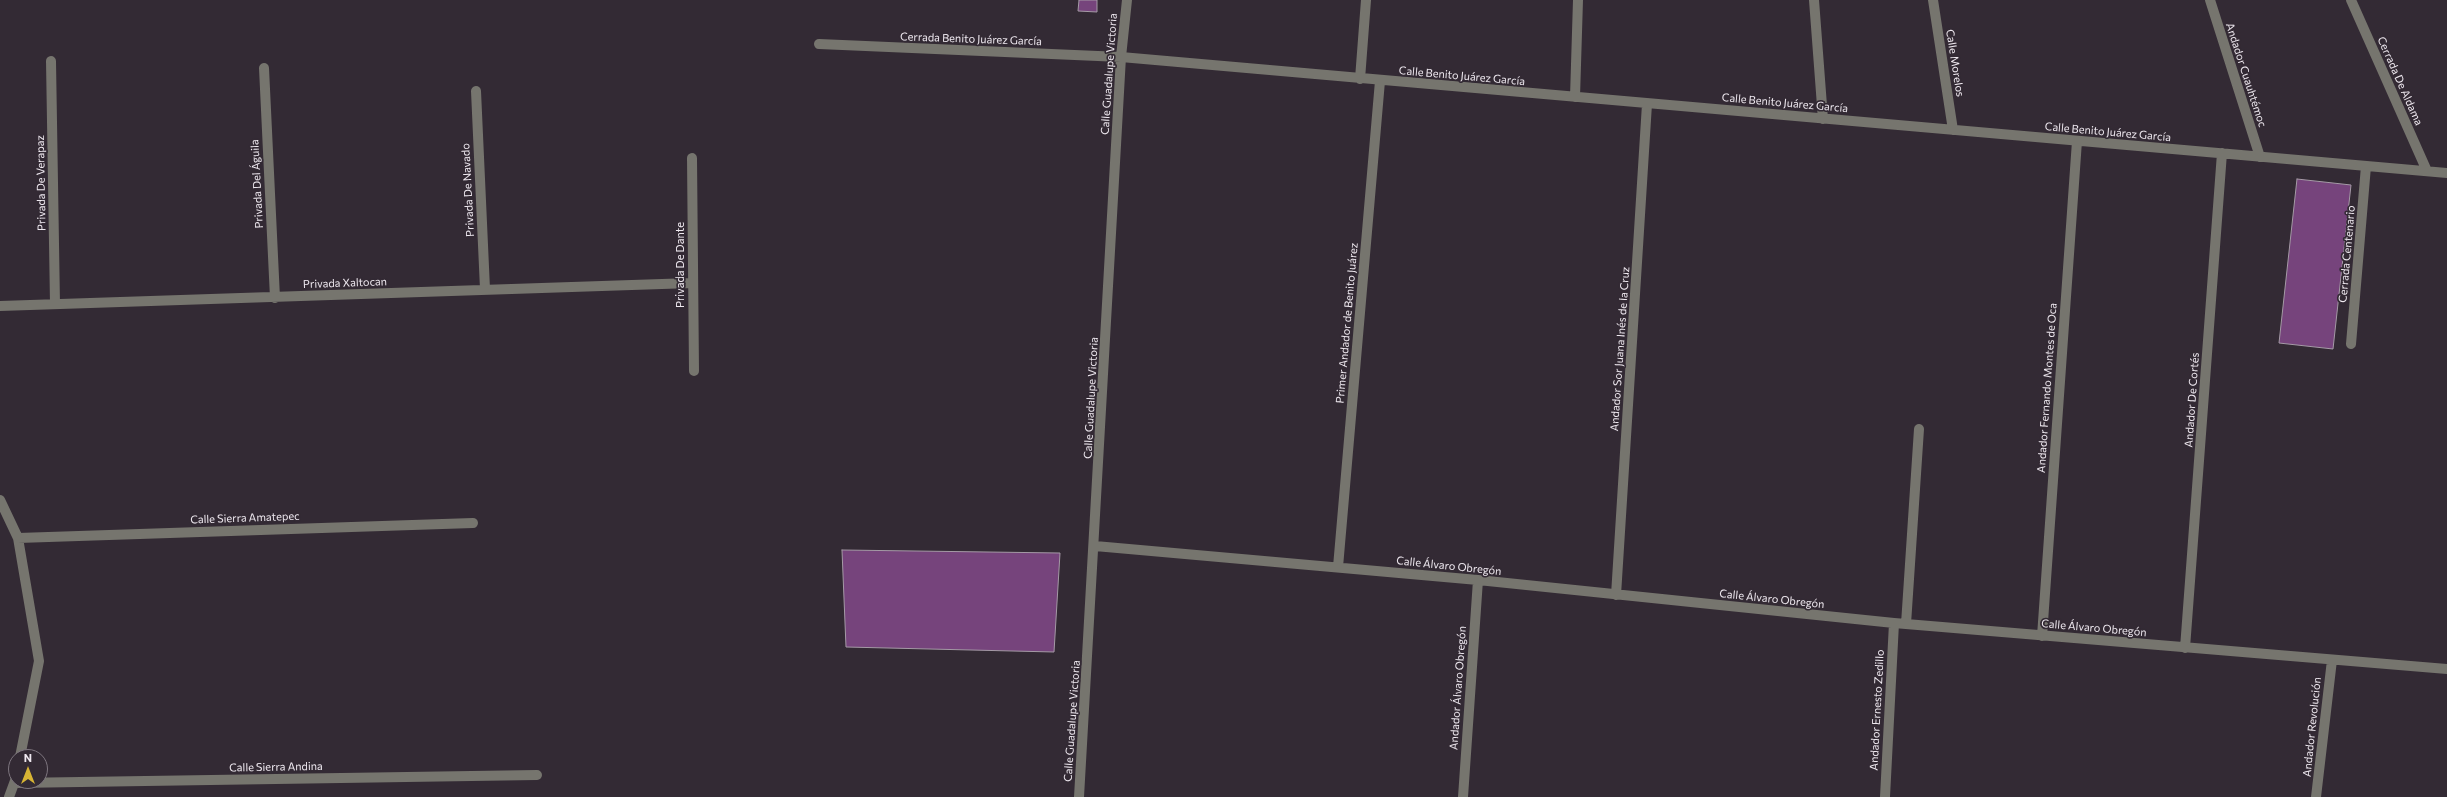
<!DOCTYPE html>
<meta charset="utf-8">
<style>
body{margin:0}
#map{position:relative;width:2447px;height:797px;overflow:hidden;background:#332a34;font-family:Commissioner,sans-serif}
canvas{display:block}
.north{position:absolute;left:8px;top:749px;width:40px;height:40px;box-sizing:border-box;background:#332a34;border:1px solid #7e767f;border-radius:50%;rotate:0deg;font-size:11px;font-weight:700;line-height:16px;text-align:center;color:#efe9f0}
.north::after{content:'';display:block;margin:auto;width:14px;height:18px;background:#d7b434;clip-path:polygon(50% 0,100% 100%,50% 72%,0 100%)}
</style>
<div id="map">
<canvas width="2447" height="797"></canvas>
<div class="north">N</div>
</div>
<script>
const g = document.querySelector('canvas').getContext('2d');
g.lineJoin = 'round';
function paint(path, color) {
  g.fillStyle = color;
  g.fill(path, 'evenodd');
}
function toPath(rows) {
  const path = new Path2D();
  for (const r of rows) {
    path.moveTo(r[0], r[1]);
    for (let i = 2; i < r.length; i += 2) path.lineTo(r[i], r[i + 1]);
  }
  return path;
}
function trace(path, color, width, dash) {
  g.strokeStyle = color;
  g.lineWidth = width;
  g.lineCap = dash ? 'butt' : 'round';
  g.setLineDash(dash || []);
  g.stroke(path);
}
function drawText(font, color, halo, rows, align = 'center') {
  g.font = font + ' Commissioner,sans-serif';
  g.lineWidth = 3.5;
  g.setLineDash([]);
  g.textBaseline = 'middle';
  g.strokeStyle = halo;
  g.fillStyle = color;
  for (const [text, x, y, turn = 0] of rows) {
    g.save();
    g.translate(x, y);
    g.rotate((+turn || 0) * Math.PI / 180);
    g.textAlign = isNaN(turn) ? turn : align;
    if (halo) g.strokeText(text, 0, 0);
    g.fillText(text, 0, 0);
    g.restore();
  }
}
const building = toPath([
 [1079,0,1097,0,1097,12,1078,11,1079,0],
 [2297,179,2351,185,2333,349,2279,343,2297,179],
 [842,550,1060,553,1054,652,846,647,842,550]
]);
const minor = toPath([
 [1814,0,1823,119],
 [1933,0,1953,130],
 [2210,0,2260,157],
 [2351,0,2427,171],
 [819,44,1121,57,2447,173],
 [51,61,55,304],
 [264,68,275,298],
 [1360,79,1366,0],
 [476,91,485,289],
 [1575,97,1578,0],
 [692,158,694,371],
 [0,306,692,283],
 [2351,344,2366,166],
 [0,500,18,538,39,661,20,757],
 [18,538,473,523],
 [1095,546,1478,580,1894,623,2447,669],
 [1338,567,1380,81],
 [1616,595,1647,104],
 [1906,624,1919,429],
 [2042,636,2077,141],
 [2185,648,2222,153],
 [15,783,537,775],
 [9,797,16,778],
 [1079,797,1121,57,1127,0],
 [1463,797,1478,580],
 [1885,797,1894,623],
 [2316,797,2332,660]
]);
const streetNames = [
 ["Cerrada Benito Juárez García",971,39,2],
 ["Calle Morelos",1955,63,81],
 ["Calle Guadalupe Victoria",1109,74,-86],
 ["Andador Cuauhtémoc",2246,75,72],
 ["Calle Benito Juárez García",1462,76,5],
 ["Cerrada De Aldama",2400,81,66],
 ["Calle Benito Juárez García",1785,103,5],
 ["Calle Benito Juárez García",2108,132,5],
 ["Privada De Verapaz",41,183,-91],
 ["Privada Del Águila",257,184,-93],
 ["Privada De Navado",468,190,-93],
 ["Cerrada Centenario",2347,254,-85],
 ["Privada De Dante",680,265,-90],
 ["Privada Xaltocan",345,283,-2],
 ["Primer Andador de Benito Juárez",1347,323,-85],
 ["Andador Sor Juana Inés de la Cruz",1620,349,-86],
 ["Andador Fernando Montes de Oca",2047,388,-86],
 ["Calle Guadalupe Victoria",1091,398,-87],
 ["Andador De Cortés",2192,400,-86],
 ["Calle Sierra Amatepec",245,518,-2],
 ["Calle Álvaro Obregón",1449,566,6],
 ["Calle Álvaro Obregón",1772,599,6],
 ["Calle Álvaro Obregón",2094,628,5],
 ["Andador Álvaro Obregón",1458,688,-86],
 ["Andador Ernesto Zedillo",1877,710,-87],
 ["Calle Guadalupe Victoria",1072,721,-86],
 ["Andador Revolución",2312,727,-84],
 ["Calle Sierra Andina",276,767,-1]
];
paint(building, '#76447c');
trace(building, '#a59aa6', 1);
trace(minor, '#76756e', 10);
drawText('11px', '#efe9f0', '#332a34', streetNames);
</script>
